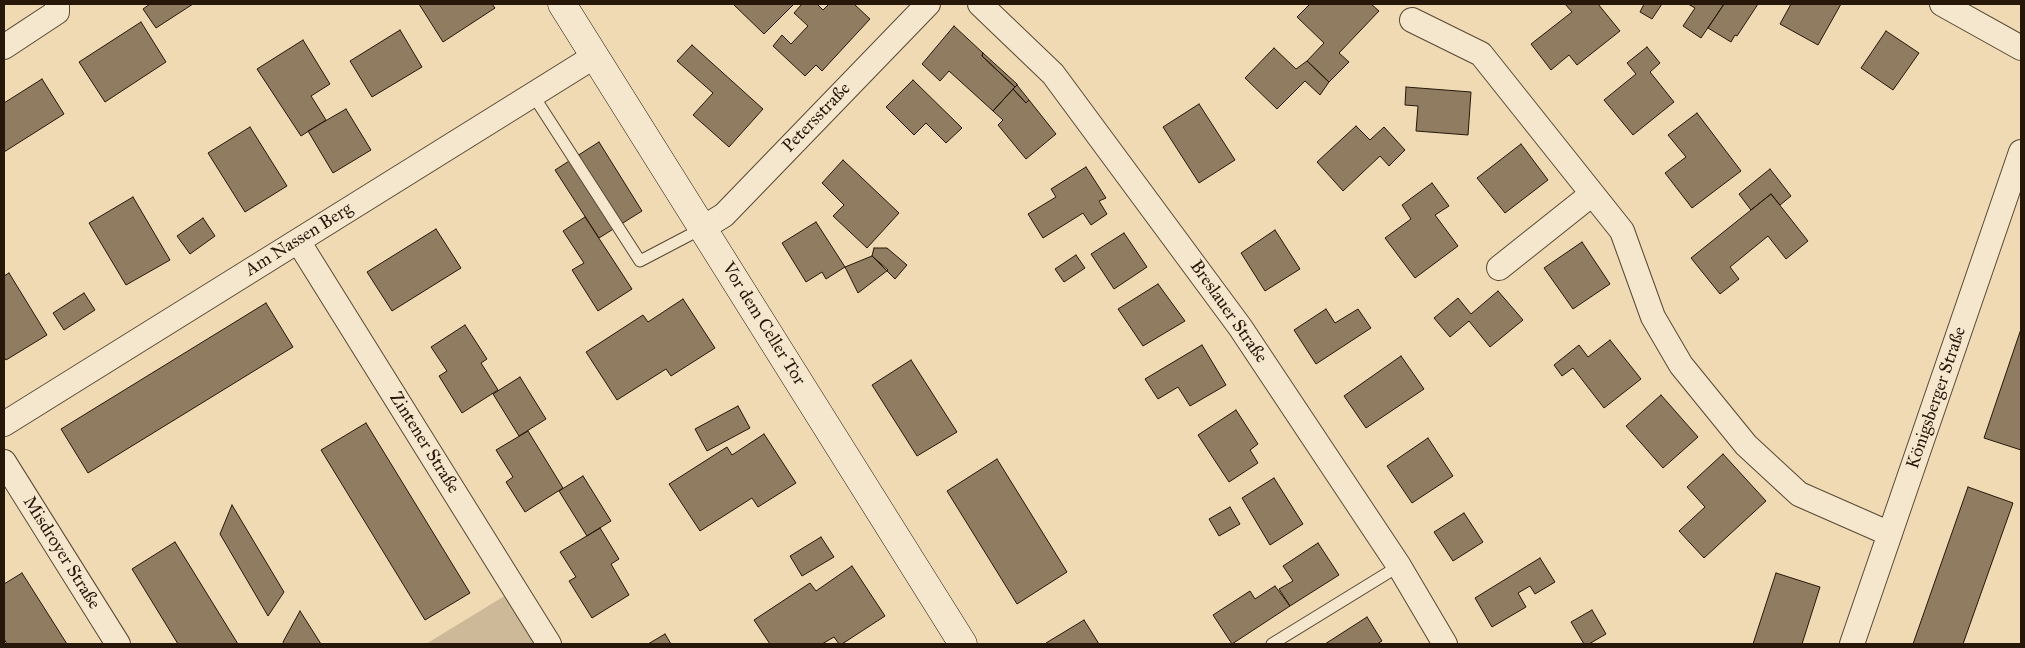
<!DOCTYPE html>
<meta charset="utf-8">
<style>
body{margin:0}
#map{position:relative;width:2025px;height:648px;overflow:hidden;background:#efdab4;font-family:"IM FELL Great Primer",serif}
canvas{display:block}
.frame{position:absolute;inset:0;border:5px solid #261708;pointer-events:none}
</style>
<div id="map">
<canvas width="2025" height="648"></canvas>
<div class="frame"></div>
</div>
<script>
const g = document.querySelector('canvas').getContext('2d');
g.lineJoin = 'round';
function paint(path, color) {
  g.fillStyle = color;
  g.fill(path, 'evenodd');
}
function toPath(rows) {
  const path = new Path2D();
  for (const r of rows) {
    path.moveTo(r[0], r[1]);
    for (let i = 2; i < r.length; i += 2) path.lineTo(r[i], r[i + 1]);
  }
  return path;
}
function trace(path, color, width, dash) {
  g.strokeStyle = color;
  g.lineWidth = width;
  g.lineCap = dash ? 'butt' : 'round';
  g.setLineDash(dash || []);
  g.stroke(path);
}
function drawText(font, color, halo, rows, align = 'center') {
  g.font = font + ' "IM FELL Great Primer",serif';
  g.lineWidth = 4;
  g.setLineDash([]);
  g.textBaseline = 'middle';
  g.strokeStyle = halo;
  g.fillStyle = color;
  for (const [text, x, y, turn = 0] of rows) {
    g.save();
    g.translate(x, y);
    g.rotate((+turn || 0) * Math.PI / 180);
    g.textAlign = isNaN(turn) ? turn : align;
    if (halo) g.strokeText(text, 0, 0);
    g.fillText(text, 0, 0);
    g.restore();
  }
}
const green = toPath([
 [511,592,544,644,426,644]
]);
const building = toPath([
 [150,4,193,4,156,28,143,9,150,4],
 [419,4,492,4,495,8,443,42,419,4],
 [733,4,794,4,764,34,733,4],
 [802,4,817,4,823,10,829,4,854,4,870,19,822,71,816,65,805,76,773,46,782,35,791,44,808,26,794,13,802,4],
 [1310,4,1371,4,1379,11,1339,53,1349,62,1329,82,1307,61,1324,43,1297,17,1310,4],
 [1565,4,1598,4,1620,31,1577,65,1569,55,1551,70,1531,44,1572,12,1565,4],
 [1644,4,1662,4,1652,19,1640,12,1644,4],
 [1688,4,1724,4,1701,38,1683,26,1695,8,1688,4],
 [1724,4,1758,4,1737,36,1735,35,1731,42,1708,28,1724,4],
 [1791,4,1841,4,1818,45,1780,24,1791,4],
 [141,22,166,62,105,102,79,62,141,22],
 [954,26,983,53,982,56,1015,87,993,111,949,71,940,81,922,64,954,26],
 [400,30,422,67,372,97,350,61,400,30],
 [1886,31,1919,53,1893,90,1861,68,1886,31],
 [303,40,330,84,311,96,326,120,301,136,257,69,303,40],
 [692,45,763,109,729,147,693,115,713,93,677,61,692,45],
 [1647,47,1660,63,1650,72,1674,102,1633,135,1604,100,1636,74,1627,63,1647,47],
 [1274,48,1296,69,1307,61,1329,82,1320,95,1305,81,1277,109,1245,78,1274,48],
 [983,53,1017,84,1017,85,1015,87,982,56,983,53],
 [42,79,64,114,4,152,4,103,42,79],
 [913,80,962,128,946,143,926,123,914,135,886,107,913,80],
 [1017,85,1029,100,1026,103,1013,89,1017,85],
 [1406,87,1471,92,1468,135,1416,131,1418,106,1405,105,1406,87],
 [1013,89,1026,103,1029,100,1056,134,1026,159,998,125,1003,120,993,111,1013,89],
 [1199,104,1235,160,1199,183,1163,127,1199,104],
 [346,109,371,150,333,173,308,131,346,109],
 [1697,113,1741,171,1692,208,1665,173,1686,157,1668,135,1697,113],
 [1356,126,1370,140,1384,127,1405,150,1389,166,1380,156,1343,191,1317,162,1356,126],
 [250,127,287,186,245,212,208,153,250,127],
 [599,142,642,211,599,238,555,170,599,142],
 [1521,144,1548,180,1505,213,1477,178,1521,144],
 [843,160,899,213,867,248,833,216,844,205,822,183,843,160],
 [1086,167,1106,198,1099,201,1107,214,1091,225,1083,213,1043,238,1028,214,1056,197,1051,189,1086,167],
 [1770,169,1791,196,1780,205,1771,194,1751,210,1739,194,1770,169],
 [1432,183,1449,206,1435,215,1458,246,1415,278,1385,238,1411,219,1402,205,1432,183],
 [1771,194,1808,241,1786,259,1768,236,1730,267,1739,279,1720,294,1691,258,1771,194],
 [133,197,170,260,126,285,89,223,133,197],
 [585,217,632,289,598,311,572,270,584,263,563,231,585,217],
 [203,218,215,236,190,254,177,236,203,218],
 [816,222,845,267,826,279,822,272,806,282,782,243,816,222],
 [436,229,461,268,392,311,367,272,436,229],
 [1275,230,1300,269,1265,291,1241,253,1275,230],
 [1124,233,1147,267,1114,289,1091,254,1124,233],
 [1582,242,1610,284,1573,309,1544,268,1582,242],
 [874,248,887,248,907,265,895,279,872,256,874,248],
 [1076,255,1085,268,1064,282,1055,269,1076,255],
 [872,256,888,270,858,293,845,267,872,256],
 [9,273,47,335,6,360,4,357,4,276,9,273],
 [1158,284,1185,321,1143,346,1118,309,1158,284],
 [1498,291,1523,320,1490,347,1469,321,1450,337,1434,318,1458,298,1471,314,1498,291],
 [84,293,95,310,64,330,53,313,84,293],
 [683,299,715,348,671,376,666,369,617,400,586,352,643,315,648,322,683,299],
 [266,303,293,347,88,473,61,429,266,303],
 [1326,309,1335,323,1358,309,1371,328,1316,364,1294,330,1326,309],
 [465,325,487,359,481,363,498,390,462,413,439,376,447,371,431,347,465,325],
 [2021,329,2021,450,1984,438,2021,329],
 [1610,340,1641,379,1604,408,1573,368,1562,376,1554,365,1579,345,1588,357,1610,340],
 [1202,345,1226,385,1190,406,1178,387,1158,399,1145,379,1202,345],
 [1401,356,1424,389,1366,428,1344,396,1401,356],
 [911,360,957,432,917,456,872,385,911,360],
 [520,377,546,419,519,436,493,394,520,377],
 [1661,395,1698,437,1663,468,1626,426,1661,395],
 [738,406,750,428,707,451,695,429,738,406],
 [1236,410,1258,444,1250,450,1258,463,1229,482,1198,435,1236,410],
 [366,423,470,593,425,620,321,450,366,423],
 [528,431,563,488,525,512,506,482,513,477,496,450,528,431],
 [764,434,796,483,758,507,752,498,700,531,669,484,727,447,732,455,764,434],
 [1428,438,1453,476,1412,503,1387,466,1428,438],
 [1723,454,1766,501,1704,558,1679,531,1705,507,1687,487,1723,454],
 [997,459,1067,572,1017,604,947,491,997,459],
 [583,476,611,521,587,536,559,491,583,476],
 [1274,478,1303,524,1270,545,1242,498,1274,478],
 [1968,487,2013,503,1963,644,1913,644,1968,487],
 [232,505,284,592,268,616,220,534,232,505],
 [1230,507,1240,524,1219,536,1209,519,1230,507],
 [1464,513,1483,542,1453,561,1434,532,1464,513],
 [600,528,619,559,611,564,629,595,592,618,569,581,576,577,560,552,600,528],
 [821,537,834,557,802,576,790,556,821,537],
 [175,542,238,644,178,644,132,569,175,542],
 [1318,543,1339,575,1290,606,1279,589,1293,581,1283,566,1318,543],
 [1540,558,1555,582,1535,594,1530,586,1518,593,1526,607,1492,627,1475,598,1540,558],
 [852,566,885,616,842,644,839,644,834,637,822,644,770,644,754,620,810,583,816,591,852,566],
 [22,573,67,644,7,644,4,639,4,584,22,573],
 [1776,573,1820,587,1802,644,1753,644,1776,573],
 [1275,586,1290,606,1232,644,1213,615,1250,591,1255,599,1275,586],
 [1592,610,1606,634,1589,644,1584,644,1571,622,1592,610],
 [300,611,321,644,284,644,283,642,300,611],
 [1367,617,1382,641,1377,644,1325,644,1367,617],
 [1084,620,1099,644,1047,644,1046,643,1084,620],
 [665,634,671,644,648,644,665,634]
]);
const lane = toPath([
 [533,95,640,261,703,228],
 [1272,644,1399,566]
]);
const street = toPath([
 [980,4,1053,74,1240,327,1399,566,1445,644],
 [1942,4,2021,48],
 [1412,20,1481,54,1622,231,1653,317,1681,365,1746,445,1799,494,1890,534],
 [4,47,57,12,57,4],
 [703,228,724,215,928,4],
 [298,241,549,644],
 [1499,268,1592,194],
 [4,424,595,56],
 [4,462,118,644],
 [1852,644,2021,152]
]);
const secondary = toPath([
 [562,4,963,644]
]);
const streetNames = [
 ["Petersstraße",817,118,-46],
 ["Am Nassen Berg",299,240,-32],
 ["Breslauer Straße",1228,312,55],
 ["Vor dem Celler Tor",763,324,58],
 ["Königsberger Straße",1937,398,-71],
 ["Zintener Straße",424,443,58],
 ["Misdroyer Straße",61,553,58]
];
paint(green, '#cdb997');
paint(building, '#8f7c61');
trace(building, '#261708', 1);
trace(lane, '#584833', 13);
trace(street, '#584833', 26);
trace(secondary, '#261708', 29);
trace(lane, '#f5e7ce', 11);
trace(street, '#f5e7ce', 24);
trace(secondary, '#f5e7ce', 28);
drawText('18px', '#261708', '#f5e7ce', streetNames);
</script>
